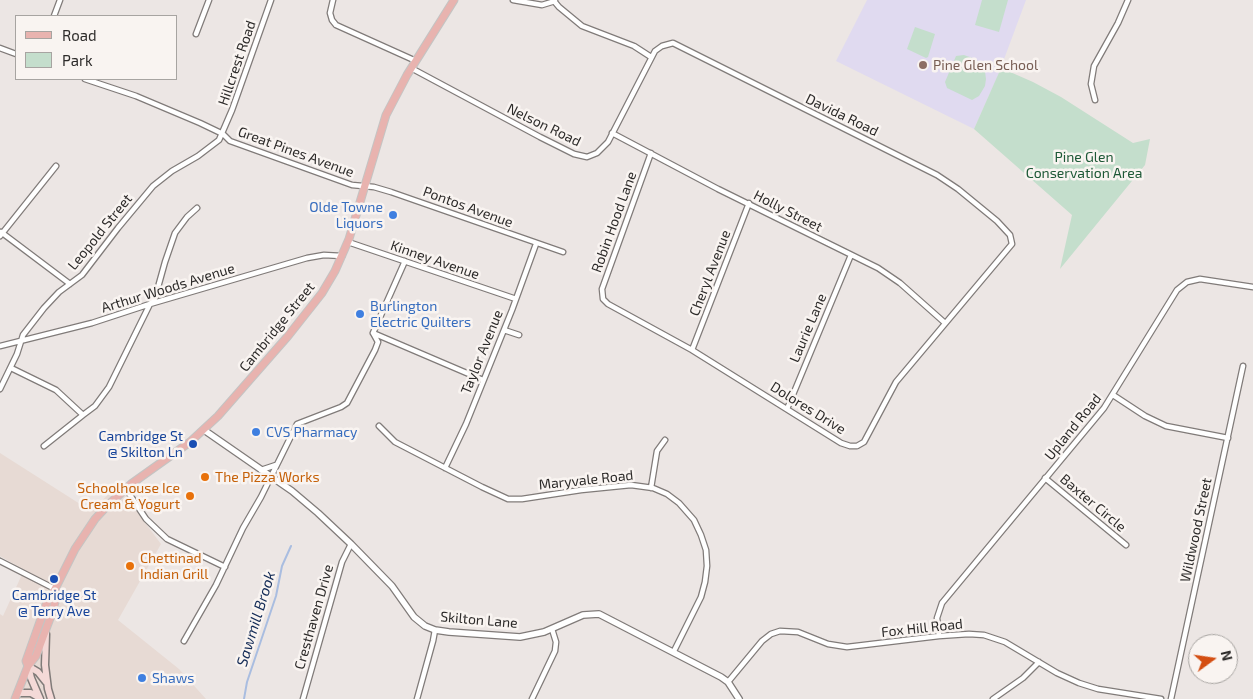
<!DOCTYPE html>
<style>
body{margin:0}
#map{position:relative;width:1253px;height:699px;overflow:hidden;background:#ece6e4;font-family:"Exo 2",sans-serif}
canvas{display:block}
.legend{position:absolute;left:15px;top:15px;width:162px;height:65px;box-sizing:border-box;background:#f9f4f1;border:1px solid #a7a4a1;margin:0;padding:6px 9px;list-style:none;font-size:15px;color:#2d2b2a}
.legend li{display:flex;align-items:center;gap:10px;height:25px}
.legend b{width:25px;border:1px solid #a7a4a1}
.north{position:absolute;left:1188px;top:634px;width:50px;height:50px;box-sizing:border-box;background:#f9f4f1;border:1px solid #a7a4a1;border-radius:50%;rotate:76deg;font-size:14px;font-weight:700;line-height:20px;text-align:center;color:#2d2b2a}
.north::after{content:'';display:block;margin:auto;width:18px;height:22px;background:#d44e12;clip-path:polygon(50% 0,100% 100%,50% 72%,0 100%)}
</style>
<div id="map">
<canvas width="1253" height="699"></canvas>
<ul class="legend">
<li><b style="height:6px;background:#e8b3af"></b>Road</li>
<li><b style="height:14px;background:#c4decc"></b>Park</li>
</ul>
<div class="north">N</div>
</div>
<script>
const g = document.querySelector('canvas').getContext('2d');
g.lineJoin = 'round';
function paint(path, color) {
  g.fillStyle = color;
  g.fill(path, 'evenodd');
}
function toPath(rows) {
  const path = new Path2D();
  for (const r of rows) {
    path.moveTo(r[0], r[1]);
    for (let i = 2; i < r.length; i += 2) path.lineTo(r[i], r[i + 1]);
  }
  return path;
}
function trace(path, color, width, dash) {
  g.strokeStyle = color;
  g.lineWidth = width;
  g.lineCap = dash ? 'butt' : 'round';
  g.setLineDash(dash || []);
  g.stroke(path);
}
function drawText(font, color, halo, rows, align = 'center') {
  g.font = font + ' "Exo 2",sans-serif';
  g.lineWidth = 5;
  g.setLineDash([]);
  g.textBaseline = 'middle';
  g.strokeStyle = halo;
  g.fillStyle = color;
  for (const [text, x, y, turn = 0] of rows) {
    g.save();
    g.translate(x, y);
    g.rotate((+turn || 0) * Math.PI / 180);
    g.textAlign = isNaN(turn) ? turn : align;
    if (halo) g.strokeText(text, 0, 0);
    g.fillText(text, 0, 0);
    g.restore();
  }
}
const built = toPath([
 [0,453,91,511,116,487,128,495,140,516,161,544,118,620,179,669,206,699,0,699,0,614,3,616,24,570,0,556]
]);
const education = toPath([
 [867,0,1026,0,997,78,974,129,836,61]
]);
const green = toPath([
 [982,0,1008,0,999,32,975,25],
 [915,27,935,34,928,57,926,58,907,49],
 [956,56,964,55,975,59,981,64,985,71,986,79,985,86,979,96,972,100,947,88,945,82],
 [1001,68,1033,82,1061,97,1133,143,1150,139,1145,165,1060,269,1072,215,974,129]
]);
const stream = toPath([
 [244,699,247,682,276,596,282,566,291,546]
]);
const minor = toPath([
 [333,0,330,13,332,20,336,25,416,61],
 [513,0,542,5,555,1],
 [554,1,559,7,582,26,634,46,651,57],
 [54,16,60,0],
 [196,34,209,0],
 [0,48,16,54],
 [411,68,540,137,574,154,587,157,597,153,608,142,655,51,662,46,673,43,937,175,958,189,997,221,1010,235,1012,244,896,382,864,442,857,446,850,446,841,443,692,350,608,304,603,299,602,289,651,153],
 [85,79,136,96,200,123,223,134,230,141,352,185,374,187,391,192,563,252],
 [1095,100,1091,84,1094,66,1118,23,1128,0],
 [612,133,718,189,878,268,900,283,945,323],
 [1,232,70,284],
 [0,236,56,166],
 [348,242,516,299],
 [504,330,519,335],
 [373,333,483,380],
 [373,333,405,261],
 [0,346,92,323,150,304,307,258,324,255,342,256],
 [692,350,749,203],
 [11,368,56,390,83,415,95,406,109,387,150,304,155,298,165,262,175,233,187,217,197,208],
 [0,389,17,354,23,335,44,308,59,292,82,275,118,228,153,186,172,171,198,156,219,140,232,110,271,0],
 [1113,395,1145,416,1166,426,1228,438],
 [787,409,851,255],
 [379,426,395,442,482,487,508,499,522,499,581,490,631,485,653,488,667,494,679,503,694,520,701,535,706,550,707,566,705,582,701,597,674,651],
 [44,446,83,415],
 [445,468,466,424,512,310,536,244],
 [261,470,276,465],
 [1045,478,1126,545],
 [651,488,657,451,665,440],
 [126,489,146,519,167,539,225,567],
 [0,561,55,589],
 [939,636,937,618,942,603,1104,408,1177,290,1187,282,1200,279,1253,287],
 [184,641,216,585,243,528,261,497,297,424,341,407,347,403,375,350,378,342,373,333],
 [728,682,762,641,771,634,780,631,798,632,828,644,847,647,939,636,969,634,984,635,1005,642,1057,673,1079,683,1098,689,1161,699],
 [303,699,342,562,351,544],
 [417,699,433,641,435,630],
 [532,699,555,651,556,642,552,629],
 [993,699,1023,678,1039,662],
 [1171,699,1243,366]
]);
const tertiary = toPath([
 [204,430,292,491,318,513,351,544,392,586,414,617,425,626,435,630,449,632,520,637,544,632,583,615,599,614,721,677,728,682,739,699]
]);
const secondary = toPath([
 [46,634,45,665,48,689,51,699],
 [28,666,31,678,40,699],
 [28,666,38,672,46,682],
 [18,693,31,693,38,697]
]);
const primary = toPath([
 [28,666,26,661,47,602,55,589,75,549,95,519,107,506,131,484,190,442,218,416,288,336,322,293,335,271,349,239,386,115,407,75,454,0],
 [15,699,28,666,36,656,52,613,55,602,55,590]
]);
const markers = [
 [923,65,5,"#8d6e63"],
 [393,215,5,"#3f7fe0"],
 [360,314,5,"#3f7fe0"],
 [256,432,5,"#3f7fe0"],
 [193,444,5,"#1a4fb4"],
 [205,477,5,"#e8710a"],
 [190,496,5,"#e8710a"],
 [130,566,5,"#e8710a"],
 [54,579,5,"#1a4fb4"],
 [142,678,5,"#3f7fe0"]
];
const streetNames = [
 ["Hillcrest Road",237,63,-71],
 ["Davida Road",842,115,26],
 ["Nelson Road",544,125,26],
 ["Great Pines Avenue",296,152,20],
 ["Pontos Avenue",468,207,20],
 ["Holly Street",788,211,27],
 ["Robin Hood Lane",614,222,-70],
 ["Leopold Street",100,232,-51],
 ["Kinney Avenue",435,260,19],
 ["Cheryl Avenue",710,273,-69],
 ["Arthur Woods Avenue",168,288,-17],
 ["Cambridge Street",277,327,-51],
 ["Laurie Lane",808,328,-67],
 ["Taylor Avenue",482,352,-68],
 ["Dolores Drive",808,408,32],
 ["Upland Road",1073,427,-51],
 ["Maryvale Road",586,480,-6],
 ["Baxter Circle",1093,503,40],
 ["Wildwood Street",1196,530,-78],
 ["Cresthaven Drive",314,617,-74],
 ["Skilton Lane",479,620,5],
 ["Fox Hill Road",922,628,-6]
];
const educationNames = [
 ["Pine Glen School",933,65]
];
const parkNames = [
 ["Pine Glen",1084,157],
 ["Conservation Area",1084,173]
];
const shopNames = [
 ["Olde Towne",383,207,"right"],
 ["Liquors",383,223,"right"],
 ["Burlington",370,306],
 ["Electric Quilters",370,322],
 ["CVS Pharmacy",266,432],
 ["Shaws",152,678]
];
const transitNames = [
 ["Cambridge St",183,436],
 ["@ Skilton Ln",183,452],
 ["Cambridge St",54,595,"center"],
 ["@ Terry Ave",54,611,"center"]
];
const foodNames = [
 ["The Pizza Works",215,477],
 ["Schoolhouse Ice",180,488,"right"],
 ["Cream & Yogurt",180,504,"right"],
 ["Chettinad",140,558],
 ["Indian Grill",140,574]
];
const waterNames = [
 ["Sawmill Brook",256,619,-73]
];
paint(built, '#e7dad4');
paint(education, '#e0daf0');
paint(green, '#c4decc');
trace(stream, '#a9bde0', 2);
trace(minor, '#807b79', 7);
trace(tertiary, '#807b79', 8);
trace(secondary, '#807b79', 9);
trace(primary, '#c4c4c3', 9);
trace(minor, '#fff', 4.5);
trace(tertiary, '#fff', 5.5);
trace(secondary, '#f4d9d7', 6);
trace(primary, '#e8b3af', 7);
for (const [x, y, r, color] of markers) {
  const dot = new Path2D();
  dot.arc(x, y, r, 0, 2 * Math.PI);
  g.fillStyle = color;
  g.fill(dot);
  trace(dot, '#f9f4f1', 2);
}
drawText('14px', '#2d2b2a', '#f9f4f1', streetNames);
drawText('14px', '#785e54', '#f9f4f1', educationNames, 'left');
drawText('14px', '#1d5836', '#f9f4f1', parkNames);
drawText('14px', '#366cbe', '#f9f4f1', shopNames, 'left');
drawText('14px', '#164399', '#f9f4f1', transitNames, 'right');
drawText('14px', '#c56008', '#f9f4f1', foodNames, 'left');
drawText('italic 15px', '#132b56', '#f9f4f1', waterNames);
</script>
